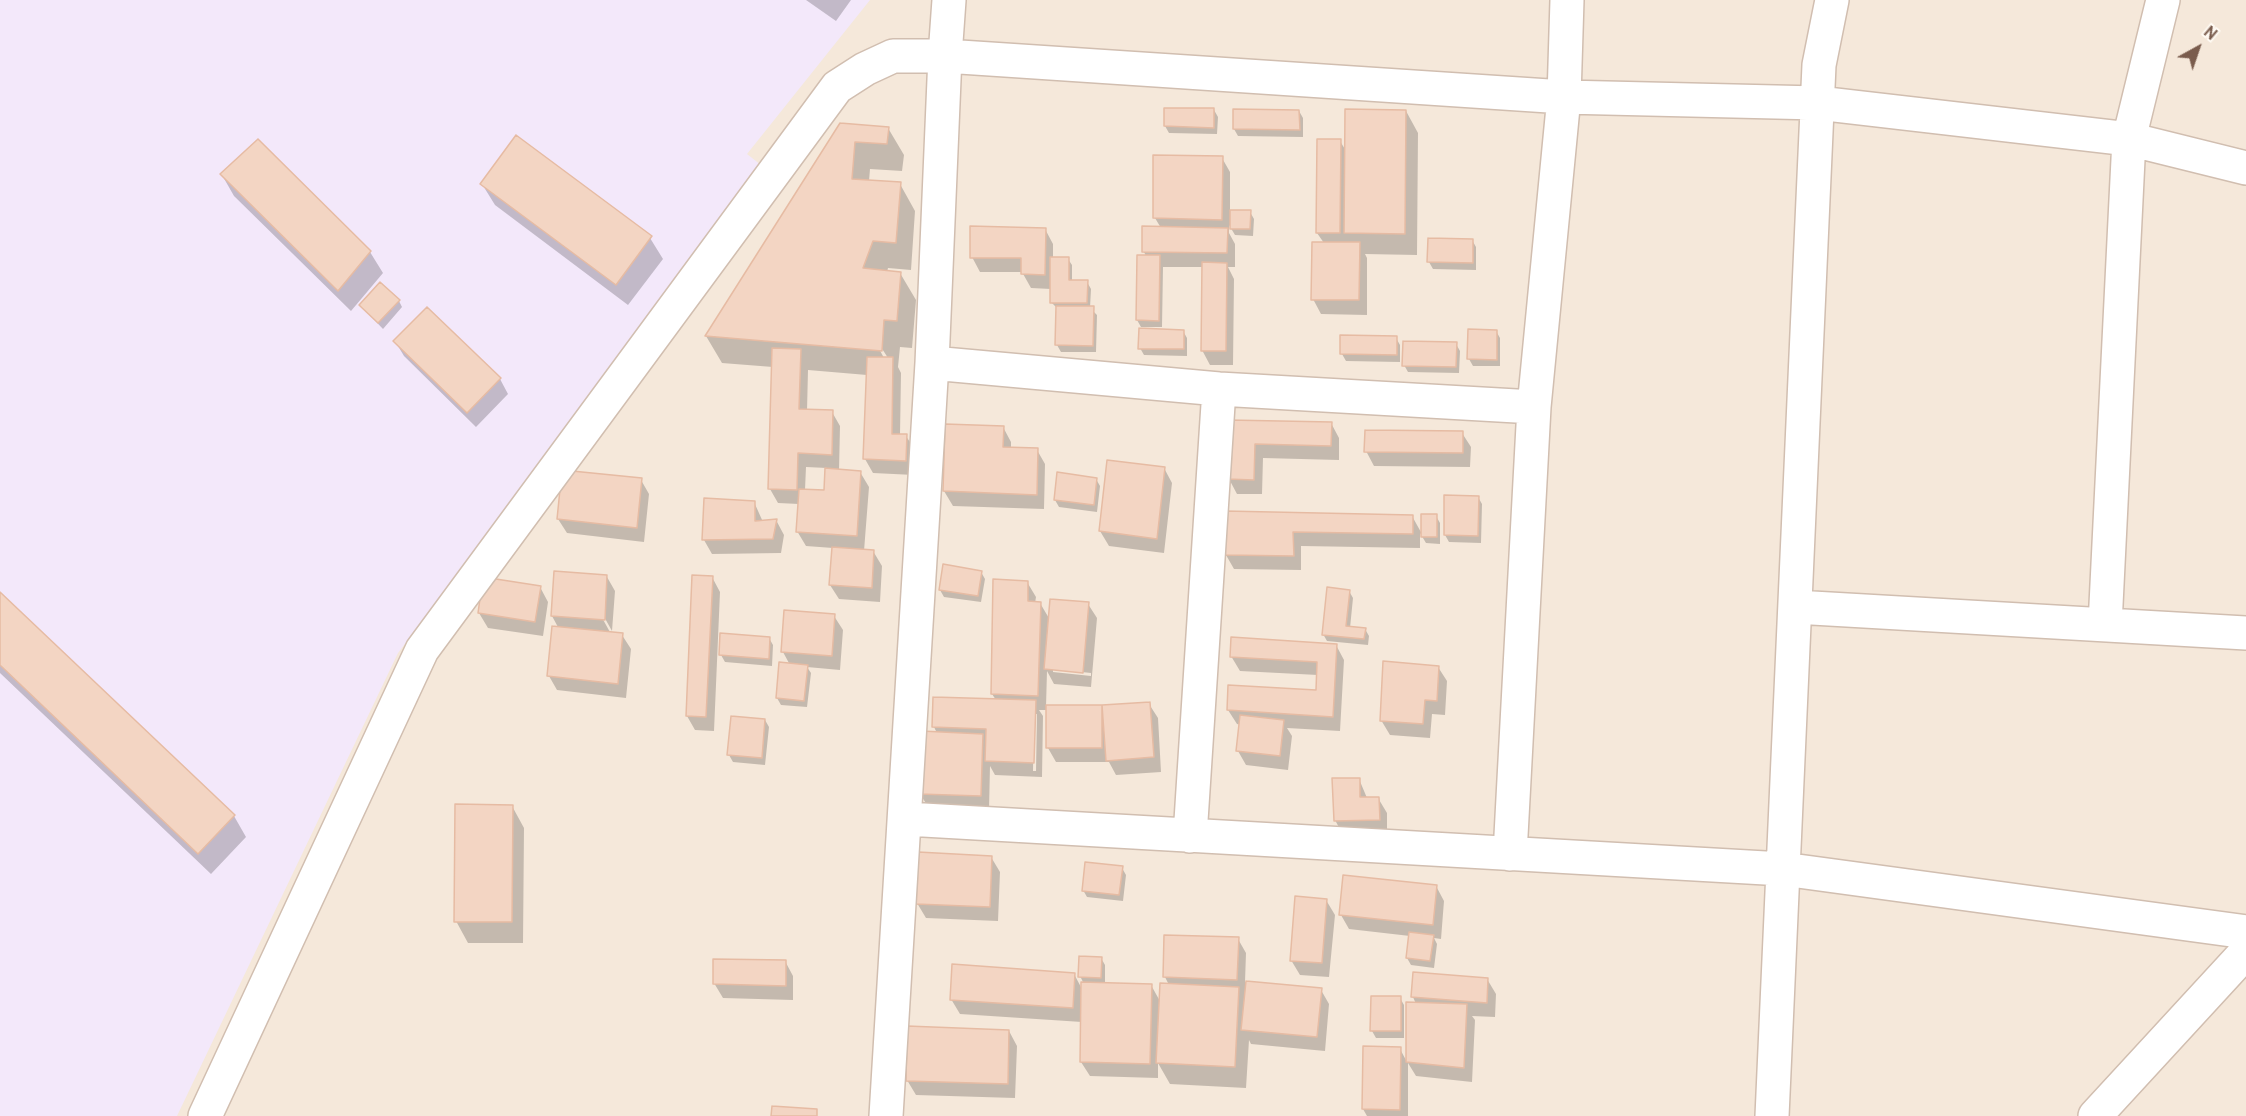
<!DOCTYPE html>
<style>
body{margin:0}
#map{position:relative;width:2246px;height:1116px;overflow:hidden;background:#fdf6ec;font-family:Overpass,sans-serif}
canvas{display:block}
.north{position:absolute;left:2168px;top:18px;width:60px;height:60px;-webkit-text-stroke:4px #fffaf3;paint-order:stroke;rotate:40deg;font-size:16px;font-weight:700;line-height:24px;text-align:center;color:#7a5c4d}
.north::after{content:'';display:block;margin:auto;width:21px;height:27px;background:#7a5c4d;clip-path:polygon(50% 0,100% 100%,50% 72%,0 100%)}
</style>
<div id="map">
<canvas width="2246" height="1116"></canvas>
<div class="north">N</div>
</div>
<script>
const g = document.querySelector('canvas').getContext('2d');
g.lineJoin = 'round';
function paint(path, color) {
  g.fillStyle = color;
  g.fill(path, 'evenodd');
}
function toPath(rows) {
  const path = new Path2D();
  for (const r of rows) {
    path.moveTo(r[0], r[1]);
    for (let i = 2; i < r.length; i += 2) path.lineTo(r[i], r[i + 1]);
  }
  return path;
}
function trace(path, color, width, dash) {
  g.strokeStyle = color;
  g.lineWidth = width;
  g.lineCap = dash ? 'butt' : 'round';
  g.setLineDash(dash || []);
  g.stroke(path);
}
const residential = toPath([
 [0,0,2246,0,2246,1116,0,1116]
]);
const education = toPath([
 [0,0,870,0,747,154,761,165,572,423,398,653,177,1116,0,1116]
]);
const shadow = toPath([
 [806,0,851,0,836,21],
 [1214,110,1218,117,1217,134,1169,133,1165,126],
 [1299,111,1303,118,1303,137,1238,136,1234,129],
 [1406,111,1418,133,1417,255,1365,254,1367,258,1367,315,1321,314,1313,299,1324,243,1317,233,1340,141,1346,151],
 [841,125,888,128,904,155,902,171,870,169,869,181,900,184,915,211,911,270,888,268,887,272,900,273,916,300,912,348,900,347,898,367,901,373,900,435,906,436,915,450,914,475,873,473,865,459,867,375,808,370,807,411,832,412,840,426,839,471,860,472,869,487,864,551,873,551,882,566,880,602,839,599,830,585,833,548,806,546,797,531,799,504,778,503,770,489,773,367,722,363,706,336],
 [879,344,888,358,884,358,877,345],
 [806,467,827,468,825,492,805,490],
 [257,141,370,252,383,273,351,311,234,196,222,175],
 [1222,158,1230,172,1230,212,1250,212,1254,219,1253,236,1235,235,1229,225,1229,233,1235,244,1235,267,1228,267,1234,279,1233,365,1210,365,1202,350,1203,267,1163,267,1162,327,1141,327,1137,320,1146,256,1144,252,1161,228,1155,218],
 [482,184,650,238,663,259,628,305,495,205],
 [1045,229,1053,244,1053,259,1068,259,1072,265,1072,282,1087,282,1091,289,1090,308,1097,315,1096,352,1061,352,1057,345,1058,309,1051,302,1051,289,1031,288,1022,272,980,272,972,257],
 [1472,240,1476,247,1476,270,1433,269,1429,262],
 [399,301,402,307,383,329,360,305],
 [1183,331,1187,338,1187,356,1144,355,1140,348],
 [1496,331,1500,338,1500,366,1473,366,1469,359],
 [1396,338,1400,345,1400,362,1346,361,1342,354],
 [395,341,500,379,508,394,476,427,404,356],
 [1456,344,1460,351,1459,373,1408,372,1404,365],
 [1229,422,1331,423,1339,438,1339,460,1263,458,1262,494,1237,494,1229,479],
 [946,426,1003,427,1011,442,1011,449,1037,450,1045,464,1044,509,953,506,944,491],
 [1462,433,1471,447,1470,467,1374,466,1366,451],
 [1164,468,1172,483,1164,553,1109,546,1100,531],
 [1096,479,1100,486,1097,512,1059,507,1055,500],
 [641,480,649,494,644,542,567,533,558,519],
 [1478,497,1482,504,1481,543,1449,542,1445,535],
 [754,502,763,522,776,520,784,535,781,553,712,554,704,540],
 [1226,513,1412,516,1422,534,1436,516,1440,523,1440,544,1426,543,1420,533,1420,548,1301,546,1301,570,1234,569,1226,555],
 [981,572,985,579,981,602,944,597,940,590],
 [555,573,607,577,615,591,612,631,602,613,600,614,611,634,622,635,631,649,626,698,557,690,549,676,559,629,552,616],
 [712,577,720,592,714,731,695,730,687,716],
 [1027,582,1036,597,1035,603,1040,603,1050,620,1088,604,1097,618,1091,687,1054,684,1047,671,1046,707,1149,704,1158,718,1161,772,1116,775,1109,762,1056,762,1048,748,1047,710,1039,710,1043,716,1042,777,995,775,990,766,989,810,929,808,920,794,937,733,934,727,996,700,992,694],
 [1053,669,1091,673,1091,676,1053,672],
 [1034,714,1037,714,1036,771,1033,771],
 [540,587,548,602,543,636,488,628,479,613],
 [1349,591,1353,598,1350,628,1365,629,1369,636,1368,645,1327,641,1323,634],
 [0,594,234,816,246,837,211,874,0,673],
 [834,616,843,630,840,670,807,667,811,673,807,707,781,705,777,698,790,665,783,652],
 [769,638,773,645,772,666,725,662,721,655],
 [1336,645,1344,660,1340,731,1287,728,1292,736,1288,770,1246,765,1238,751,1241,725,1237,724,1228,710,1317,692,1318,675,1240,671,1231,656],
 [1438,667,1447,681,1445,715,1432,714,1430,738,1390,735,1381,720],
 [765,720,769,727,765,765,733,762,729,755],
 [1359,779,1367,798,1378,798,1387,813,1387,834,1343,835,1335,820],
 [512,806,524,828,523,943,468,943,456,921],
 [991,857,1000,872,998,921,926,918,917,903],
 [1122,868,1126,875,1123,901,1087,897,1083,890],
 [1436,886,1444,901,1441,939,1434,938,1437,944,1434,968,1411,965,1407,958,1410,936,1349,929,1341,915],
 [1326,900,1335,915,1329,977,1300,975,1291,960],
 [1238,939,1246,953,1245,982,1321,990,1329,1004,1325,1051,1251,1044,1249,1040,1246,1088,1170,1084,1158,1063,1158,1078,1090,1076,1081,1062,1082,1022,960,1014,951,999,1074,974,1082,989,1084,984,1080,976,1101,958,1105,965,1105,984,1151,985,1161,1003,1169,985,1165,977],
 [785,961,793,976,793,1000,723,998,714,983],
 [1487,979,1496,994,1495,1017,1472,1016,1475,1020,1472,1082,1416,1076,1408,1063,1408,1116,1367,1116,1363,1109,1400,1049,1407,1062,1416,1004,1413,997],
 [1400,998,1404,1005,1404,1038,1376,1038,1372,1031],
 [1009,1031,1017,1046,1015,1098,916,1095,907,1080]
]);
const building = toPath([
 [1164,108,1214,108,1214,128,1164,126,1164,108],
 [1233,109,1299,110,1300,130,1233,129,1233,109],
 [1345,109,1406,110,1405,234,1344,233,1345,109],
 [840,123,889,127,887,144,855,142,852,179,901,182,896,243,873,241,863,268,901,272,897,321,884,320,882,351,705,336,840,123],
 [516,135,652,236,616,285,480,184,516,135],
 [258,139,371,251,338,291,220,174,258,139],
 [1317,139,1341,139,1340,233,1316,233,1317,139],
 [1153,155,1223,156,1222,220,1153,218,1153,155],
 [1230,210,1251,210,1250,229,1230,229,1230,210],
 [970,226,1046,228,1045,275,1021,274,1021,258,970,258,970,226],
 [1142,226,1228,228,1227,253,1142,252,1142,226],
 [1428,238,1473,239,1473,263,1427,262,1428,238],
 [1312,242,1360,242,1359,300,1311,300,1312,242],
 [1137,255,1160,255,1159,321,1136,320,1137,255],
 [1050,257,1069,257,1069,280,1088,280,1087,303,1050,303,1050,257],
 [1202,262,1227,263,1226,351,1201,351,1202,262],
 [380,282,400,300,378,323,359,305,380,282],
 [1056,306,1094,306,1093,346,1055,345,1056,306],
 [427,307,501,378,467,413,393,341,427,307],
 [1139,328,1184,330,1184,349,1138,349,1139,328],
 [1468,329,1497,330,1497,360,1467,359,1468,329],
 [1340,335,1397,336,1397,355,1340,354,1340,335],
 [1403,341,1457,342,1456,367,1402,366,1403,341],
 [772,348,801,349,799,409,833,410,832,455,798,453,797,490,768,489,772,348],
 [867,357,893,357,892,434,907,434,906,461,863,459,867,357],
 [1228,420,1332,422,1331,446,1255,444,1254,480,1227,479,1228,420],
 [945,424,1004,426,1003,447,1038,448,1037,495,943,491,945,424],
 [1365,430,1463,431,1463,453,1364,452,1365,430],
 [1107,460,1165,467,1157,539,1099,531,1107,460],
 [825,468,861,471,857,536,796,532,799,489,824,490,825,468],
 [562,470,642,478,637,528,557,519,562,470],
 [1057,472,1097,478,1094,505,1054,500,1057,472],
 [1444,495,1479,496,1478,536,1444,535,1444,495],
 [704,498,755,501,755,521,777,519,773,539,702,540,704,498],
 [1225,511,1413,515,1413,534,1293,532,1294,556,1225,555,1225,511],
 [1421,514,1437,514,1437,537,1421,537,1421,514],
 [832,547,874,550,872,588,829,585,832,547],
 [943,564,982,571,978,596,939,590,943,564],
 [554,571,607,575,605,620,551,616,554,571],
 [692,575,713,576,706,717,686,716,692,575],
 [483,577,541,586,535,622,478,613,483,577],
 [993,579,1028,581,1028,601,1041,602,1038,696,991,694,993,579],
 [1327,587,1350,590,1346,626,1366,628,1364,639,1322,635,1327,587],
 [0,592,235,815,198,854,0,665,0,592],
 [1050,599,1089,602,1083,673,1044,669,1050,599],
 [784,610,835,614,832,656,781,652,784,610],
 [552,626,623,633,618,684,547,676,552,626],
 [720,633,770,637,769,659,719,655,720,633],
 [1231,637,1337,644,1333,717,1227,710,1228,685,1316,690,1317,662,1230,657,1231,637],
 [1383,661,1439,666,1437,701,1425,700,1423,724,1380,721,1383,661],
 [779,662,808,665,804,701,776,698,779,662],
 [933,697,1036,700,1034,763,985,761,986,729,932,727,933,697],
 [1150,702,1154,757,1106,761,1102,705,1150,702],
 [1046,705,1102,705,1102,748,1046,748,1046,705],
 [1240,715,1284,720,1280,756,1236,751,1240,715],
 [731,716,765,719,762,758,727,755,731,716],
 [921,731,983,734,981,796,919,794,921,731],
 [1332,778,1360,778,1360,797,1379,797,1380,820,1334,821,1332,778],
 [455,804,513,805,512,922,454,922,455,804],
 [918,852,992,856,990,907,916,904,918,852],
 [1085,862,1123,866,1119,895,1082,891,1085,862],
 [1343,875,1437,885,1433,925,1339,915,1343,875],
 [1295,896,1327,899,1322,963,1290,961,1295,896],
 [1409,932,1434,935,1430,961,1406,958,1409,932],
 [1164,935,1239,937,1237,980,1163,977,1164,935],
 [1079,956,1102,957,1101,978,1078,977,1079,956],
 [713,959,786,960,786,986,713,984,713,959],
 [952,964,1075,973,1073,1008,950,1000,952,964],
 [1413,972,1488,978,1487,1003,1411,997,1413,972],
 [1246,981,1322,988,1317,1037,1241,1030,1246,981],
 [1081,982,1152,984,1150,1064,1080,1062,1081,982],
 [1160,983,1239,987,1235,1067,1156,1063,1160,983],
 [1371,996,1401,996,1401,1031,1370,1031,1371,996],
 [1406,1002,1467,1004,1464,1068,1406,1062,1406,1002],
 [907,1026,1009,1030,1008,1084,906,1081,907,1026],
 [1363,1046,1401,1047,1400,1110,1362,1109,1363,1046],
 [772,1106,817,1109,817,1116,771,1116,772,1106]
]);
const minor = toPath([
 [932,363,1219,389,1534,407,1510,854],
 [1534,407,1564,97,1567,0],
 [1795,607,2246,633],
 [2105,625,2129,139,2163,0],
 [906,819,1783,869,2246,932],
 [1190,836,1219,389],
 [205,1116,422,650,837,87,865,69,893,56,945,56,949,0],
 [886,1116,932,363,945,56,1564,97,1818,103,2129,139,2246,168],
 [1772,1116,1819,65,1832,0],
 [2095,1116,2246,952]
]);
paint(residential, '#f5e8da');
paint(education, '#f3e8fa');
paint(shadow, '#0003');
paint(building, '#f3d5c3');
trace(building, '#e6bba3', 1.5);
trace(minor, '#d1beb0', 36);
trace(minor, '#fff', 33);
</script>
